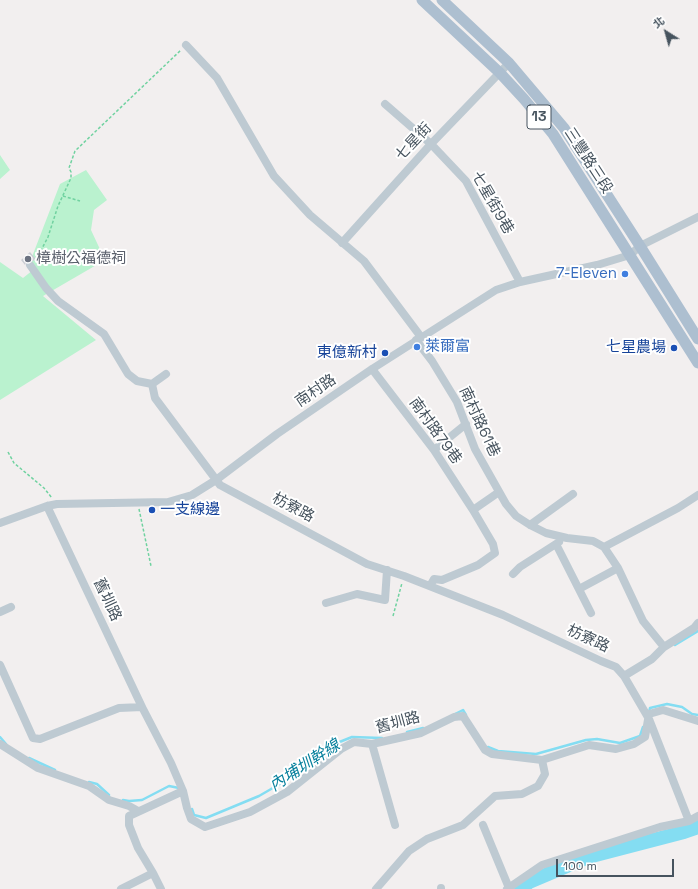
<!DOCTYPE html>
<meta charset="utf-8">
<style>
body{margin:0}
#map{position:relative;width:698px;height:889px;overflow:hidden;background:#f2efef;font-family:"Space Grotesk","Noto Sans TC",sans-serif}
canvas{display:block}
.north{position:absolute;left:646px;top:12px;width:40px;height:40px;-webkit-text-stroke:3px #fff;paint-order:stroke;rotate:323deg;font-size:11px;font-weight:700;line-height:16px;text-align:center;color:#46535e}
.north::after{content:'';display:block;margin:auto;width:14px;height:18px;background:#46535e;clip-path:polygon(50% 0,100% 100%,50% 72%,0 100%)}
.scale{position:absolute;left:556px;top:859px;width:118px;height:18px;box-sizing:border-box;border:2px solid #46535e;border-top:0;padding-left:5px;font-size:12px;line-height:14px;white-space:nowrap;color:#46535e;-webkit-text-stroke:3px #fff;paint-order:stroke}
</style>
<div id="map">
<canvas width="698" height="889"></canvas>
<div class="north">北</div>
<div class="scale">100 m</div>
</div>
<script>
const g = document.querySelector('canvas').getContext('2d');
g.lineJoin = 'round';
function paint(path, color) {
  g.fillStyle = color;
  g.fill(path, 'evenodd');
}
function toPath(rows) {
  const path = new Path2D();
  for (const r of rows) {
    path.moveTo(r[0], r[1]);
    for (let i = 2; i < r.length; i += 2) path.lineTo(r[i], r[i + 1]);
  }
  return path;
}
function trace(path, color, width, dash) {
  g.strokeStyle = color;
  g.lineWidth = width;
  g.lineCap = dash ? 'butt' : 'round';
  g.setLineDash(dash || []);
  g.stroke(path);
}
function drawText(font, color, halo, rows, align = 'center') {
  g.font = font + ' "Space Grotesk","Noto Sans TC",sans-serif';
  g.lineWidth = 4;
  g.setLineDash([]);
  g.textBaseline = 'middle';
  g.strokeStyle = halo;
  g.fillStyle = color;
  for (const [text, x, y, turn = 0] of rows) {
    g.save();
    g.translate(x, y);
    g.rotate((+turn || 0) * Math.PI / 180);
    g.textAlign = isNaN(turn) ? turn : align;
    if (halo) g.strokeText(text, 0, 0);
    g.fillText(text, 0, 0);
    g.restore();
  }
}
const green = toPath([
 [0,155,10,170,0,179],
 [86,170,107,200,94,210,91,230,105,260,43,296,96,340,0,400,0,262,23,278,33,270,30,262,60,184]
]);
const stream = toPath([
 [675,645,698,631],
 [649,712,650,708,667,704,682,707,692,714,698,715],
 [455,714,463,710,466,715],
 [407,732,423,728],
 [0,737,6,744],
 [488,747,498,751,536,754,586,740,597,739,620,743,640,736,643,727],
 [29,758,55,770],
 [89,782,97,784,109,795],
 [123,800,129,801,142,800,169,786,179,788],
 [192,809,194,815,206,818,259,796,278,785,337,743,352,737,382,738]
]);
const river = toPath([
 [521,889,529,882,588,857,684,832,698,827]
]);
const building = toPath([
 [30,252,36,259,33,261,27,260,25,265,21,260]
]);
const path = toPath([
 [63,196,80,201],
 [36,260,48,237,58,206,71,178,71,172,69,168,75,151,181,50],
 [8,452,14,463,44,488,52,498],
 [139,509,151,566],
 [393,616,402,583]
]);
const minor = toPath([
 [186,45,217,78,274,176,310,215,364,261,421,337],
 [385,104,431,144,466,181,520,282],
 [342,243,431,144,509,63],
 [30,265,46,288,58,301,104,334,128,374,137,381,152,384,155,398,220,485,367,564,404,576,503,615,601,661,616,667,624,676,649,719,689,821],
 [416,340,432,361,457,402,475,449,506,504,516,516,530,525,546,533,567,538,593,541,604,547,618,568,643,621,664,647,694,628,698,623],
 [372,369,434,450,473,510],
 [152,384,166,374],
 [434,450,466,424],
 [47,506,142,707,171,763,183,791,187,808,191,819,205,827,250,812,287,792,341,749,354,742,372,744,421,733,454,717,463,716,485,750,492,754,542,760,589,745,616,749,634,744,645,737,649,714,663,710,698,721],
 [0,523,47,506,57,504,168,502,192,495,216,480,277,434,372,369,496,290,520,282,597,265,630,255,640,246,698,217],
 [530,525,573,494],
 [556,544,591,613],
 [604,547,678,508,698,495],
 [513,574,520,567,559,542],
 [430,586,434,579,442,580,478,565,495,553,493,544,473,510,499,492],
 [579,589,618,568],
 [326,603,357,594,385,600,387,570],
 [0,612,11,607],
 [0,665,33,738,40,739,119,708,142,707],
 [624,676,652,659,664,647],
 [0,744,38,768,89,786,109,800,129,806,138,811],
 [372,744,395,825],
 [483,825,509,888],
 [441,888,441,889],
 [121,889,153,873],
 [161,889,153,873,138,848,129,825,129,816,183,791],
 [376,889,409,851,427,839,463,825,495,796,522,794,538,786,545,774,542,760],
 [507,889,542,865,660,827,689,821,698,816]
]);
const major = toPath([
 [422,0,500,73,524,99,553,134,698,363],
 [442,0,509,63,564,128,640,246,698,339]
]);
const markers = [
 [28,259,4,"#6b7280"],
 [625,274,4,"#3f7fe0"],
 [417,347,4,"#3f7fe0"],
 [674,348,4,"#1a4fb4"],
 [385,353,4,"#1a4fb4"],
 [152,510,4,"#1a4fb4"]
];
const shields = [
 [539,117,24]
];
const shieldNames = [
 ["13",539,117]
];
const streetNames = [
 ["七星街",414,142,-47],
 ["三豐路三段",588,161,57],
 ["七星街9巷",492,203,60],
 ["南村路",316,391,-34],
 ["南村路61巷",479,422,65],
 ["南村路79巷",435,431,54],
 ["枋寮路",293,508,28],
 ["舊圳路",107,600,65],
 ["枋寮路",588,639,25],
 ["舊圳路",398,723,-15]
];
const worshipNames = [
 ["樟樹公福德祠",36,259]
];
const shopNames = [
 ["7-Eleven",617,274],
 ["萊爾富",425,347,"left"]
];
const transitNames = [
 ["七星農場",666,348],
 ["東億新村",377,353],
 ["一支線邊",160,510,"left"]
];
const waterNames = [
 ["內埔圳幹線",305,766,-33]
];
paint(green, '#baf2cf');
trace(stream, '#84ddf2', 2.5);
trace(river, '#84ddf2', 14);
paint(building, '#cbced4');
trace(path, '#70d2a0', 1.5, [3, 2]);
trace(minor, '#becad2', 8);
trace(major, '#adbfd0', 11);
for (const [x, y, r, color] of markers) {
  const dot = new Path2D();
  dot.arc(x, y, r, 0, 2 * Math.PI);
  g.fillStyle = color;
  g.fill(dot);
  trace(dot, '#fff', 1.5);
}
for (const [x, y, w] of shields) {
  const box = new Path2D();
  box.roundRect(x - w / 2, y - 12, w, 24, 3);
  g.fillStyle = '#fff';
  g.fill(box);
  trace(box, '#46535e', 1);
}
drawText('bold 14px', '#46535e', null, shieldNames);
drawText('15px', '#46535e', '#fff', streetNames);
drawText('15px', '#5b616d', '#fff', worshipNames, 'left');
drawText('15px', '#366cbe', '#fff', shopNames, 'right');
drawText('15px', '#164399', '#fff', transitNames, 'right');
drawText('italic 16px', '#057f9c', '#fff', waterNames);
</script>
